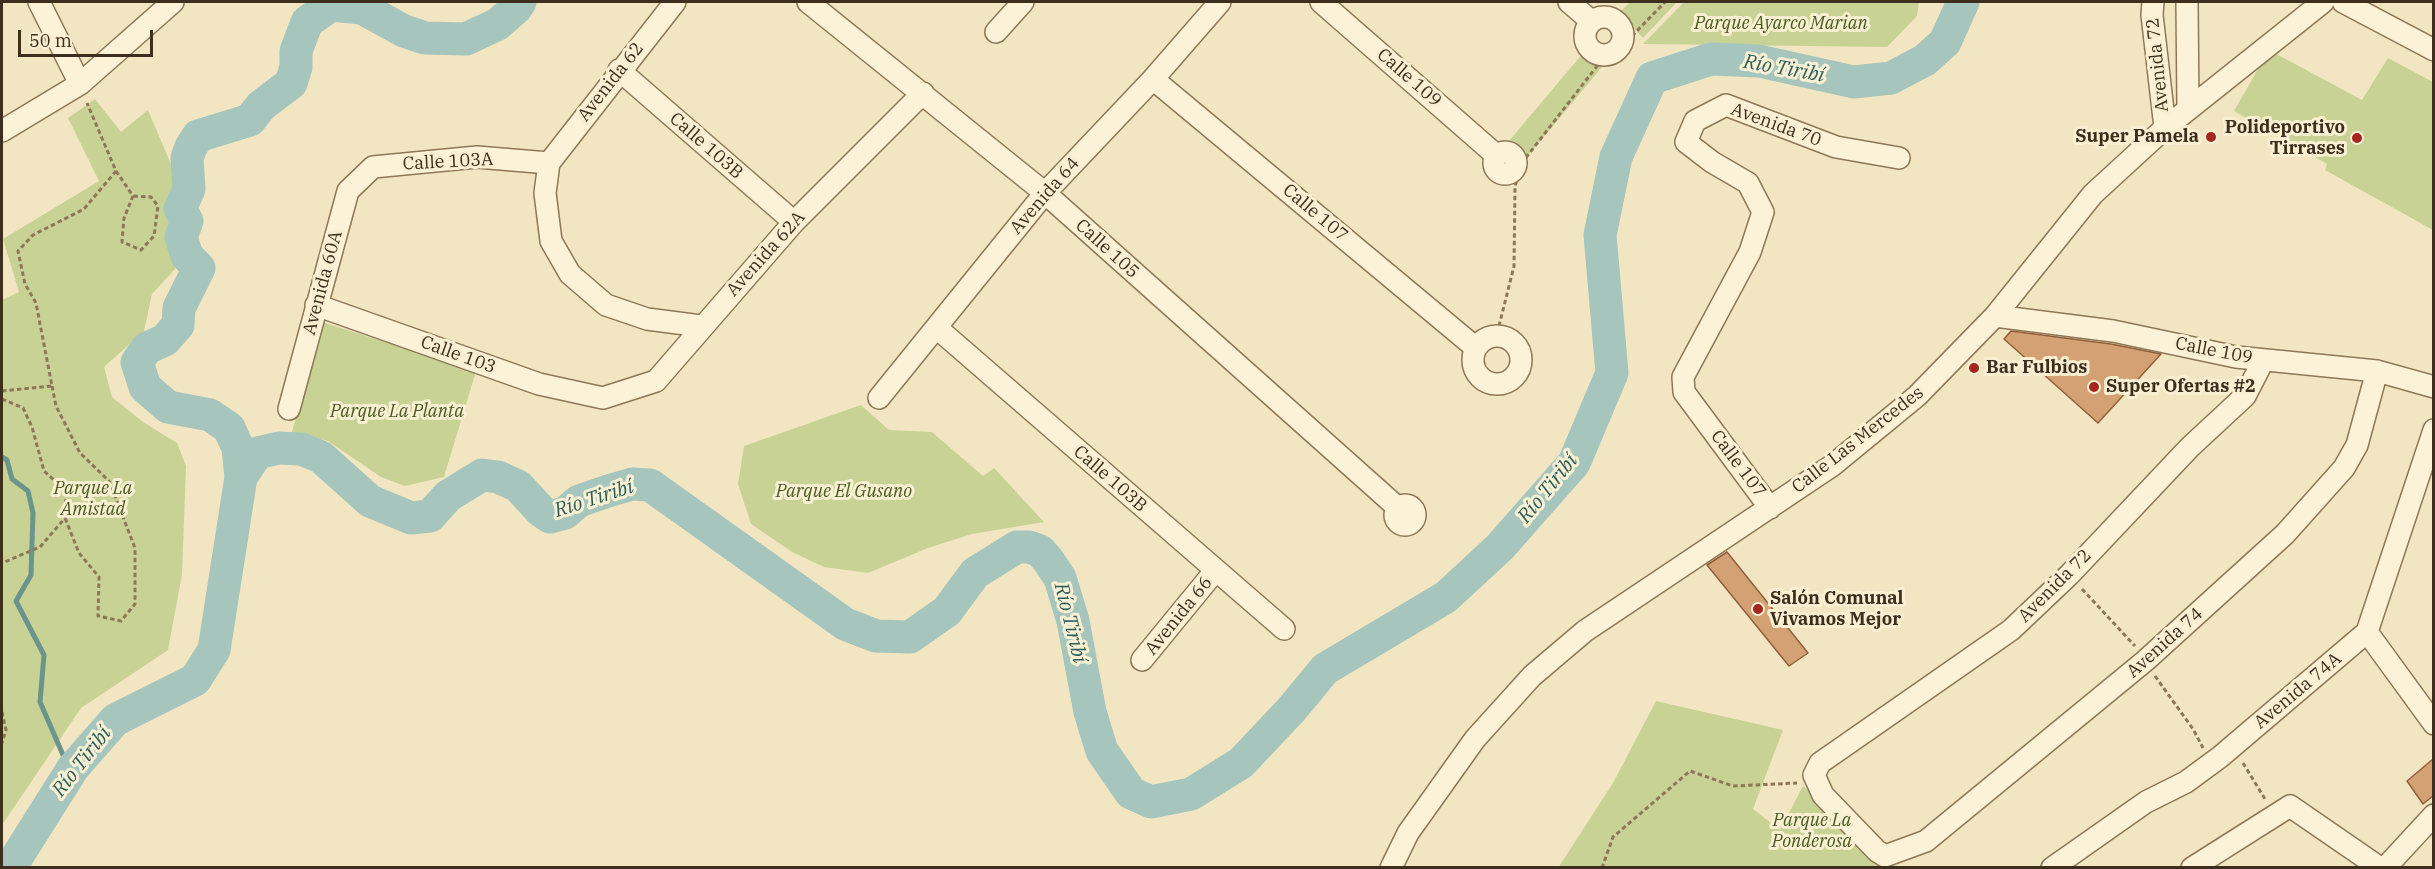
<!DOCTYPE html>
<meta charset="utf-8">
<style>
body{margin:0}
#map{position:relative;width:2435px;height:869px;overflow:hidden;background:#f2e6c2;font-family:"IBM Plex Serif",serif}
canvas{display:block}
.frame{position:absolute;inset:0;border:3px solid #3d2e1d;pointer-events:none}
.scale{position:absolute;left:18px;top:30px;width:135px;height:27px;box-sizing:border-box;border:3px solid #3d2e1d;border-top:0;padding-left:8px;font-size:18px;line-height:21px;white-space:nowrap;color:#3d2e1d;-webkit-text-stroke:4px #f9f0d3;paint-order:stroke}
</style>
<div id="map">
<canvas width="2435" height="869"></canvas>
<div class="frame"></div>
<div class="scale">50 m</div>
</div>
<script>
const g = document.querySelector('canvas').getContext('2d');
g.lineJoin = 'round';
function paint(path, color) {
  g.fillStyle = color;
  g.fill(path, 'evenodd');
}
function toPath(rows) {
  const path = new Path2D();
  for (const r of rows) {
    if (r.length === 3) {
      path.moveTo(r[0] + r[2], r[1]);
      path.arc(r[0], r[1], r[2], 0, 2 * Math.PI);
      continue;
    }
    path.moveTo(r[0], r[1]);
    for (let i = 2; i < r.length; i += 2) path.lineTo(r[i], r[i + 1]);
  }
  return path;
}
function trace(path, color, width, dash) {
  g.strokeStyle = color;
  g.lineWidth = width;
  g.lineCap = dash ? 'butt' : 'round';
  g.setLineDash(dash || []);
  g.stroke(path);
}
function drawText(font, color, halo, rows, align = 'center') {
  g.font = font + ' "IBM Plex Serif",serif';
  g.lineWidth = 6;
  g.setLineDash([]);
  g.textBaseline = 'middle';
  g.strokeStyle = halo;
  g.fillStyle = color;
  for (const [text, x, y, turn = 0] of rows) {
    g.save();
    g.translate(x, y);
    g.rotate((+turn || 0) * Math.PI / 180);
    g.textAlign = isNaN(turn) ? turn : align;
    if (halo) g.strokeText(text, 0, 0);
    g.fillText(text, 0, 0);
    g.restore();
  }
}
const green = toPath([
 [1630,2,1677,2,1643,38,1619,13],
 [1684,2,1919,2,1917,16,1887,47,1643,44],
 [2269,50,2362,100,2388,58,2433,82,2433,230,2325,170,2327,164,2234,111],
 [1584,52,1602,67,1527,157,1509,141],
 [95,99,121,132,148,110,178,181,169,236,175,269,152,294,144,331,104,367,112,397,143,422,177,443,186,466,182,575,168,650,81,708,2,825,2,300,19,292,3,239,99,181,68,118],
 [322,322,476,371,444,477,405,486,381,477,328,441,292,432],
 [861,405,889,430,932,432,983,476,994,468,1044,522,972,534,928,548,868,573,824,567,792,552,751,524,738,484,744,446],
 [1656,701,1783,730,1753,809,1780,830,1803,786,1889,867,1558,868,1613,783]
]);
const stream = toPath([
 [2,457,7,460,12,479,28,491,33,513,31,575,16,601,44,655,40,702,70,771]
]);
const river = toPath([
 [241,477,238,448,229,428,210,415,168,407,145,387,137,362,147,348,165,340,178,325,179,308,199,268,187,256,181,237,187,221,180,209,189,189,187,158,191,147,198,136,250,120,261,106,291,83,296,67,296,51,307,22,331,5,362,8,404,31,425,38,466,39,498,24,516,8,520,2],
 [10,868,73,768,115,720,195,680,214,650,241,477,257,453,279,448,301,449,321,457,370,501,411,518,430,516,448,496,482,475,498,477,518,486,541,511,550,517,565,513,579,501,608,491,632,484,650,485,845,624,876,636,910,637,947,611,975,573,1017,547,1029,547,1040,551,1048,560,1060,578,1073,621,1090,712,1102,751,1131,793,1151,802,1191,794,1241,763,1291,710,1325,669,1446,597,1500,547,1574,463,1612,373,1600,235,1616,157,1652,78,1711,59,1759,61,1854,82,1891,78,1925,60,1945,42,1963,2]
]);
const building = toPath([
 [2011,331,2111,344,2161,354,2098,423,2004,339,2011,331],
 [1727,552,1808,653,1789,666,1707,565,1727,552],
 [2433,759,2433,796,2423,804,2407,781,2433,759]
]);
const path = toPath([
 [1632,36,1665,2],
 [116,171,133,196,124,218,122,242,141,250,154,236,158,206,151,197,133,196],
 [1499,326,1514,266,1515,187,1521,164,1601,61],
 [52,386,56,406,80,453,109,481,135,548,135,604,121,621,98,616,99,577,79,553,65,518],
 [2,391,52,386,36,303,25,284,18,251,33,235,84,209,116,171,87,103],
 [2,399,23,408,32,427,44,471,66,491,65,518,40,547,2,563],
 [2082,589,2135,646],
 [2155,676,2193,729,2203,748],
 [2,712,6,730,2,743],
 [2243,763,2265,799],
 [1602,868,1613,837,1690,771,1733,786,1797,783]
]);
const minor = toPath([
 [39,2,80,84],
 [808,2,1045,193,1397,507],
 [1321,2,1496,155],
 [1569,2,1591,21],
 [2153,2,2152,15,2165,128],
 [2187,2,2188,109],
 [2343,2,2434,50],
 [1604,36,19],
 [996,32,1023,2],
 [619,70,794,222],
 [1153,79,1476,348],
 [2,131,80,84,173,2],
 [1505,163,11],
 [549,163,545,193,551,241,570,274,606,305,647,319,701,326],
 [549,163,675,2],
 [316,305,539,384,603,398,656,381,794,222,923,93],
 [1995,316,2113,331,2236,357,2377,371,2434,387],
 [937,328,1284,629],
 [1497,360,24],
 [2263,361,2245,396,2190,447,2069,575,2011,630,1820,763,1814,775,1823,795,1877,851,1885,856,1926,841,2145,661,2285,534,2344,468,2357,445,2377,371],
 [879,398,1045,193,1153,79,1220,2],
 [289,409,348,191,373,167,477,157,549,163],
 [1405,515,10],
 [1770,508,1684,392,1683,377,1750,252,1763,212,1748,183,1712,162,1686,142,1695,121,1726,105,1836,147,1899,158],
 [2367,632,2434,724],
 [1142,660,1215,571],
 [1391,868,1408,833,1475,739,1532,676,1585,631,1833,465,1917,396,1995,316,2093,194,2165,128,2323,2],
 [2052,868,2146,802,2186,782,2220,757,2367,632,2434,430],
 [2192,868,2290,806,2380,868],
 [2385,868,2434,815]
]);
const markers = [
 [2211,137,6,"#a32621"],
 [2357,138,6,"#a32621"],
 [1974,368,6,"#a32621"],
 [2094,387,6,"#a32621"],
 [1758,609,6,"#a32621"]
];
const parkNames = [
 ["Parque Ayarco Marian",1781,24],
 ["Parque La Planta",397,412],
 ["Parque La",93,489],
 ["Amistad",93,510],
 ["Parque El Gusano",844,492],
 ["Parque La",1812,821],
 ["Ponderosa",1812,842]
];
const streetNames = [
 ["Avenida 72",2158,65,-96],
 ["Calle 109",1409,78,41],
 ["Avenida 62",611,82,-52],
 ["Avenida 70",1776,125,20],
 ["Calle 103B",706,146,41],
 ["Calle 103A",448,162,-3],
 ["Avenida 64",1045,196,-49],
 ["Calle 107",1315,213,40],
 ["Calle 105",1107,249,42],
 ["Avenida 62A",766,254,-48],
 ["Avenida 60A",323,283,-75],
 ["Calle 109",2214,351,11],
 ["Calle 103",458,355,20],
 ["Calle Las Mercedes",1858,440,-38],
 ["Calle 107",1738,464,53],
 ["Calle 103B",1110,479,41],
 ["Avenida 72",2055,586,-45],
 ["Avenida 66",1179,616,-51],
 ["Avenida 74",2165,643,-42],
 ["Avenida 74A",2298,691,-40]
];
const poiNames = [
 ["Polideportivo",2345,128,"right"],
 ["Tirrases",2345,149,"right"],
 ["Super Pamela",2199,137,"right"],
 ["Bar Fulbios",1986,368],
 ["Super Ofertas #2",2106,387],
 ["Salón Comunal",1770,599],
 ["Vivamos Mejor",1770,620]
];
const waterNames = [
 ["Río Tiribí",1784,69,10],
 ["Río Tiribí",1548,489,-51],
 ["Río Tiribí",594,499,-18],
 ["Río Tiribí",1070,623,76],
 ["Río Tiribí",82,762,-52]
];
paint(green, '#c8d295');
trace(stream, '#6b948c', 5);
trace(river, '#a5c5bd', 33);
paint(building, '#d4a175');
trace(building, '#90603b', 1.5);
trace(minor, '#8e7757', 24);
trace(path, '#8e7757', 3, [4.5, 3]);
trace(minor, '#fcf2d7', 21);
for (const [x, y, r, color] of markers) {
  const dot = new Path2D();
  dot.arc(x, y, r, 0, 2 * Math.PI);
  g.fillStyle = color;
  g.fill(dot);
  trace(dot, '#f9f0d3', 2);
}
drawText('italic 18px', '#4a5b21', '#f9f0d3', parkNames);
drawText('18px', '#3d2e1d', '#f9f0d3', streetNames);
drawText('bold 18px', '#3d2e1d', '#f9f0d3', poiNames, 'left');
drawText('italic 20px', '#2b5e5d', '#f9f0d3', waterNames);
</script>
